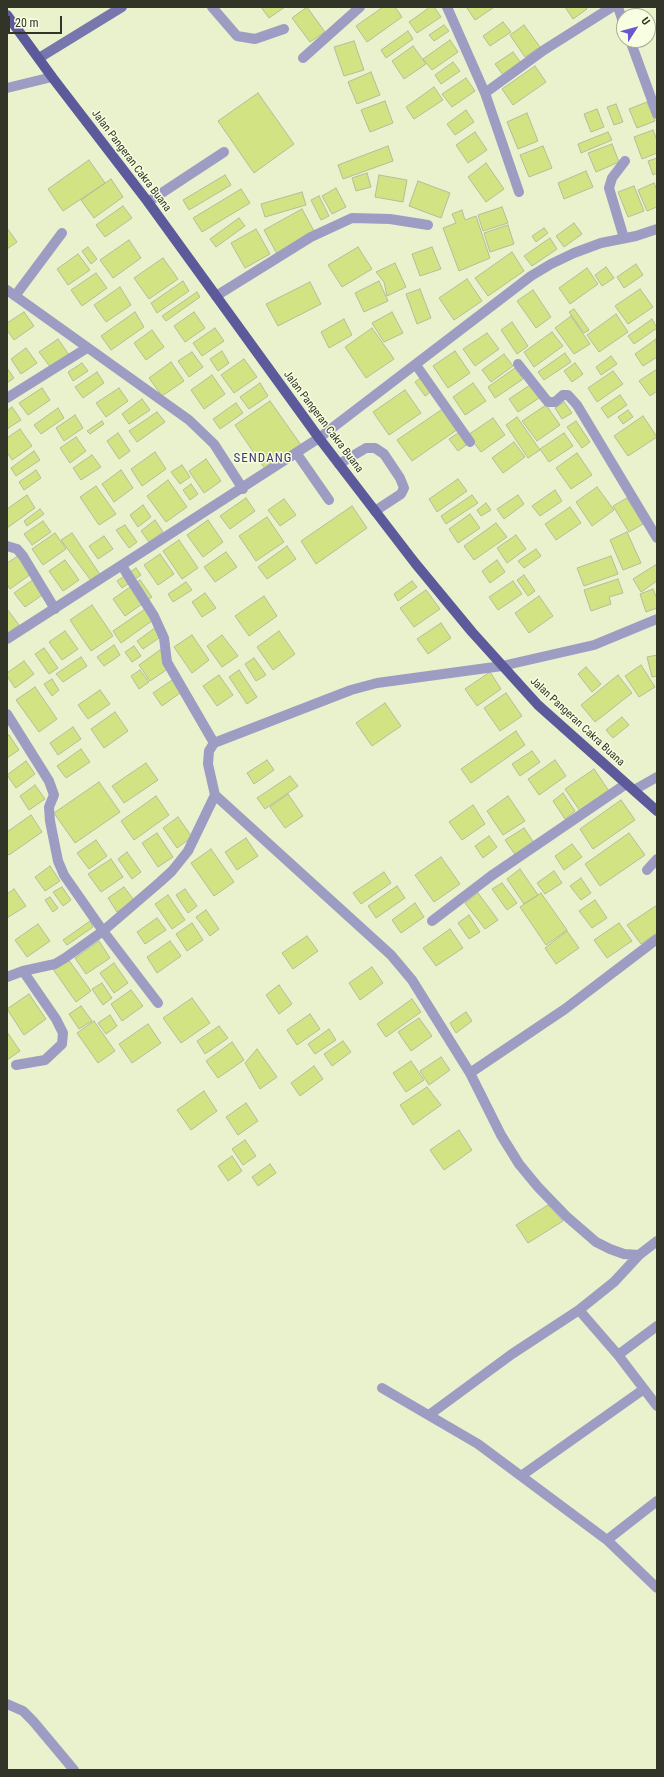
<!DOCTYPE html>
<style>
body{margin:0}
#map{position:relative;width:664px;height:1777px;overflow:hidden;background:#e9f2cd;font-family:"Roboto Condensed",sans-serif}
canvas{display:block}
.frame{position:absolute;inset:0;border:8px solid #313426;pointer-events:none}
.north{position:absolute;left:616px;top:8px;width:40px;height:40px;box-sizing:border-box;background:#f7fee1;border:1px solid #a8ad96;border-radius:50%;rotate:54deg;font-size:11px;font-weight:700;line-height:16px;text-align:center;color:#313426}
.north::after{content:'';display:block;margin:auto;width:14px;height:18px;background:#6859d3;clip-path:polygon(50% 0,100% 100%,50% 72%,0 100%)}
.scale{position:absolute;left:8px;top:16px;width:54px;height:18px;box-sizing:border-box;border:2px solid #313426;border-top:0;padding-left:5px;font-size:12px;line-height:14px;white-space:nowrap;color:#313426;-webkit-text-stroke:3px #f7fee1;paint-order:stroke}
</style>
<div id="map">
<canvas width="664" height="1777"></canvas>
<div class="frame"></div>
<div class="north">U</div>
<div class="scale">20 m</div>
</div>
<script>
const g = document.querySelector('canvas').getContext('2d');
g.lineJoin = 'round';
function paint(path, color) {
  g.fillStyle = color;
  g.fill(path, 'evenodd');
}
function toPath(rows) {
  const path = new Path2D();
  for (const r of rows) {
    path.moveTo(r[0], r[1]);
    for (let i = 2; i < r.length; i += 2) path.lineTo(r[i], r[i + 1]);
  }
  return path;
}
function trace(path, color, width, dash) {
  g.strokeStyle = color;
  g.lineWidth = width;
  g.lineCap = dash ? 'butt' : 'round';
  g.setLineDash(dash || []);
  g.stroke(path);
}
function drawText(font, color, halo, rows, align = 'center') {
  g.font = font + ' "Roboto Condensed",sans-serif';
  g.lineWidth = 3;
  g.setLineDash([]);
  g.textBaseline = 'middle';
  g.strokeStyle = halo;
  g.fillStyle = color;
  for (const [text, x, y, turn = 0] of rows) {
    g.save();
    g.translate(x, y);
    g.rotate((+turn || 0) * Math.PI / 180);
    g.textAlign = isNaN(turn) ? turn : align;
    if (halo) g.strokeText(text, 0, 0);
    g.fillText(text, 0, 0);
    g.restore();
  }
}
const building = toPath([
 [261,7,285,7,269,18,261,7],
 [307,7,325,32,310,42,292,18,307,7],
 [383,7,395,7,402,17,367,42,356,26,383,7],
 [430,7,434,7,441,17,417,33,409,22,430,7],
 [468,7,492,7,493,8,475,20,467,8,468,7],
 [565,7,585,7,587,9,573,19,565,7],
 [503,22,511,32,490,46,483,36,503,22],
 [444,25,449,31,434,41,429,35,444,25],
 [524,25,540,47,525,57,510,35,524,25],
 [408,31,413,39,386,58,381,50,408,31],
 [450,40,458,52,432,70,423,59,450,40],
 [354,41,364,70,344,76,334,47,354,41],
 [413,46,426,64,404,79,392,61,413,46],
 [513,52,521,63,503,75,495,64,513,52],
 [453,62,460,71,441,84,435,75,453,62],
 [535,66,546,82,513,105,502,89,535,66],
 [371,72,380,95,357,104,348,82,371,72],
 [466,78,475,91,452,107,442,94,466,78],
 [434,87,443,100,414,119,406,107,434,87],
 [258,93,294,144,254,173,218,121,258,93],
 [385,101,393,123,370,132,361,110,385,101],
 [647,102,655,121,637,128,629,109,647,102],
 [616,104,623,122,614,125,607,107,616,104],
 [597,109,604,127,591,132,584,114,597,109],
 [466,110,474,122,455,135,447,124,466,110],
 [527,113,538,141,518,149,507,122,527,113],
 [653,130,657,140,657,153,642,159,634,137,653,130],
 [475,132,487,150,468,163,456,145,475,132],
 [608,132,612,140,581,153,578,144,608,132],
 [612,144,619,162,596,172,588,153,612,144],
 [388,146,393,161,343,179,338,165,388,146],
 [543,146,552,168,529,177,520,155,543,146],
 [657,158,657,173,653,175,648,161,657,158],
 [89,160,105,183,63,211,48,189,89,160],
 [486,163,504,189,486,202,468,177,486,163],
 [586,171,593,187,564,199,558,183,586,171],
 [367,173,371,187,356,191,352,178,367,173],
 [225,175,231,185,189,210,183,200,225,175],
 [379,175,407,180,403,202,375,197,379,175],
 [111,179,123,197,94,218,81,200,111,179],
 [418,181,450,193,441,218,409,206,418,181],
 [654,183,657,190,657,207,647,211,638,190,654,183],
 [634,186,644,211,628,217,618,192,634,186],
 [336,188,346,207,332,214,322,196,336,188],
 [241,189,250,203,202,232,193,218,241,189],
 [302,192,306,205,265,217,261,204,302,192],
 [319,196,329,216,321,220,311,200,319,196],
 [123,206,132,218,105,237,96,225,123,206],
 [502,207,508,223,483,231,478,215,502,207],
 [302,209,315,233,277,254,264,230,302,209],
 [462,210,465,220,476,216,490,258,459,271,443,228,456,223,452,214,462,210],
 [239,218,245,226,216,247,210,239,239,218],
 [574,223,582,234,564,247,556,236,574,223],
 [508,225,514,244,490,252,484,233,508,225],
 [7,228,17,242,7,249,7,228],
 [544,228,548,233,536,242,532,236,544,228],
 [256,229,270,254,245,268,231,243,256,229],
 [550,238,557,249,532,266,524,256,550,238],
 [129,240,141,258,113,278,100,260,129,240],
 [88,247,97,259,91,264,82,251,88,247],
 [358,247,372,269,342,287,328,265,358,247],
 [432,247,441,269,420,276,412,254,432,247],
 [512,252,524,271,488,296,475,278,512,252],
 [78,254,90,270,68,285,57,269,78,254],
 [163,258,178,279,149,299,134,278,163,258],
 [395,263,406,287,387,296,384,282,376,272,395,263],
 [636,264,643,275,624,288,617,277,636,264],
 [606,267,614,278,602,286,595,275,606,267],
 [587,268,598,284,570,304,559,288,587,268],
 [96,273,107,288,82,306,71,290,96,273],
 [467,279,482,301,454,320,439,298,467,279],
 [183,281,189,291,157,313,151,303,183,281],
 [379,281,388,301,364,312,355,293,379,281],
 [310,282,321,304,278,326,266,304,310,282],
 [120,287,131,305,106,322,94,305,120,287],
 [420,289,431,318,417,324,406,294,420,289],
 [640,289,653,307,628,324,615,306,640,289],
 [533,290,551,317,536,328,517,301,533,290],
 [197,292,200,297,166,321,162,316,197,292],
 [574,309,589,330,584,333,569,312,574,309],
 [24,312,34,326,14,340,7,330,7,323,24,312],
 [135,312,144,327,111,350,101,336,135,312],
 [194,312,205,328,185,342,174,326,194,312],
 [392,312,403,333,384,342,372,323,392,312],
 [616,314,628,332,599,352,587,335,616,314],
 [571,316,590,344,574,354,555,328,571,316],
 [344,319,352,335,329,348,321,332,344,319],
 [652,319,657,328,634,344,628,336,652,319],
 [512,322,528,346,517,354,501,330,512,322],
 [215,328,224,341,202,356,193,343,215,328],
 [372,328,394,359,366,378,345,347,372,328],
 [152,330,164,347,146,360,134,343,152,330],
 [552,332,563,346,534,367,524,352,552,332],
 [487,333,499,349,475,366,463,349,487,333],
 [58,339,69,355,51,368,39,352,58,339],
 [656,339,657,357,643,366,635,354,656,339],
 [26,348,37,363,21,374,11,359,26,348],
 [222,351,229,363,218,371,210,359,222,351],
 [455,351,470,373,448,388,433,366,455,351],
 [192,352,203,367,189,377,178,361,192,352],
 [565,353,571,362,544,380,538,372,565,353],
 [504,354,513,366,491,382,482,370,504,354],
 [611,356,617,364,601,375,596,367,611,356],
 [244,359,257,377,234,393,221,375,244,359],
 [171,362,184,381,162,396,149,378,171,362],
 [82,363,88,371,73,381,68,372,82,363],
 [575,363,583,374,572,382,564,371,575,363],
 [7,368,14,378,7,383,7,368],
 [515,368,523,379,495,398,488,387,515,368],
 [657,369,657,391,650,396,639,381,657,369],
 [613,371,623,384,597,402,588,388,613,371],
 [97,372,104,383,83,398,75,387,97,372],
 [212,375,225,394,204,409,191,390,212,375],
 [423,376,433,390,425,396,415,382,423,376],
 [260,383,268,396,249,409,240,397,260,383],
 [473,383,486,401,465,415,453,397,473,383],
 [530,385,539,398,518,412,509,399,530,385],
 [42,388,50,400,28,415,19,403,42,388],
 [119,388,128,401,106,417,96,403,119,388],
 [405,390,421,413,389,435,373,412,405,390],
 [620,395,627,405,608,418,601,408,620,395],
 [142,399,150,410,129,424,122,414,142,399],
 [270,401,301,445,265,469,235,425,270,401],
 [564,402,572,413,562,419,555,408,564,402],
 [236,403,243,413,220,429,213,419,236,403],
 [546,405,560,425,537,441,522,421,546,405],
 [12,407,21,420,7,429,7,411,12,407],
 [58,408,64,418,41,434,34,425,58,408],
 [444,408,458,429,412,461,397,440,444,408],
 [628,410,633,417,623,424,618,417,628,410],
 [157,412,165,422,137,442,129,431,157,412],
 [75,415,83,428,64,441,56,428,75,415],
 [643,416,657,437,628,456,614,436,643,416],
 [517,417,540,450,528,458,506,425,517,417],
 [493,418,505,435,481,452,468,435,493,418],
 [102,421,104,424,90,434,87,431,102,421],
 [576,421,590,442,582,448,567,427,576,421],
 [20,429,32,446,12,460,7,452,7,438,20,429],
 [461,431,469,443,458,451,449,439,461,431],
 [118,433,130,451,119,459,107,441,118,433],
 [564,433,573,446,549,462,540,449,564,433],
 [76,437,86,451,70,463,60,448,76,437],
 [514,442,525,457,503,473,492,458,514,442],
 [34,451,40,460,16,476,11,468,34,451],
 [155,452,166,469,142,486,131,469,155,452],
 [577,453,592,475,571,489,556,468,577,453],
 [92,455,101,467,81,480,73,468,92,455],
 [206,459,221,481,204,493,189,471,206,459],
 [182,465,190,477,180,484,171,472,182,465],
 [36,470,41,478,24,490,19,482,36,470],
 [121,470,133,488,114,502,102,484,121,470],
 [458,479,467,491,437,512,429,499,458,479],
 [168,480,187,507,166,522,147,496,168,480],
 [191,484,198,494,190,500,183,490,191,484],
 [96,486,116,514,99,525,80,497,96,486],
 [597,487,614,510,592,526,576,502,597,487],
 [555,490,562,501,540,516,532,506,555,490],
 [27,495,35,508,7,528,7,509,27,495],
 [472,495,478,503,446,524,441,516,472,495],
 [518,495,524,504,504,519,497,509,518,495],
 [246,498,255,511,230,529,220,516,246,498],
 [627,498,643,524,629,532,613,506,627,498],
 [284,499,296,515,280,526,268,510,284,499],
 [486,503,491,510,481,516,477,510,486,503],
 [143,505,151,517,138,527,130,515,143,505],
 [352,506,367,528,316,564,301,541,352,506],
 [570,507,581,523,556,540,545,524,570,507],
 [40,509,44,514,27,526,24,521,40,509],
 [470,514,480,528,458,543,449,529,470,514],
 [267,517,284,542,256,561,239,536,267,517],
 [155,520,163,532,149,542,141,531,155,520],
 [208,520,223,542,203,557,187,535,208,520],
 [43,521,51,532,32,545,24,534,43,521],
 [496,523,507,537,474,560,464,546,496,523],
 [125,525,137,542,129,548,116,530,125,525],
 [627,532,641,563,623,570,610,540,627,532],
 [55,533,66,549,43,565,32,549,55,533],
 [72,533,101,576,92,582,61,540,72,533],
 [516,535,526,549,507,563,497,548,516,535],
 [104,536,113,549,98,559,89,546,104,536],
 [179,540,198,568,182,579,163,551,179,540],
 [287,546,296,559,267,579,258,567,287,546],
 [536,549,541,556,524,568,518,561,536,549],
 [226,552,237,567,215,582,204,567,226,552],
 [160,554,174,574,158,585,144,565,160,554],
 [18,556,31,574,10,589,7,584,7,563,18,556],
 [611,556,618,574,584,586,577,568,611,556],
 [65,560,79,580,63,591,49,571,65,560],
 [497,560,505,572,490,583,482,571,497,560],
 [657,564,657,581,641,592,633,579,657,564],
 [136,568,141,575,122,588,117,581,136,568],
 [524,575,535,591,528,596,517,580,524,575],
 [37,577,48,591,25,607,14,593,37,577],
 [618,579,623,593,609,597,611,604,591,611,584,590,618,579],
 [140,580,152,597,125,616,113,599,140,580],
 [412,581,417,587,398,601,394,594,412,581],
 [513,581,522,594,498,610,489,597,513,581],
 [186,582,192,590,173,602,168,594,186,582],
 [653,589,657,599,657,608,646,612,640,594,653,589],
 [426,590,440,609,414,627,400,608,426,590],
 [205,593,216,608,202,617,192,602,205,593],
 [264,596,277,616,249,636,235,616,264,596],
 [539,596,553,616,529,633,515,613,539,596],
 [92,605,113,636,91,651,70,620,92,605],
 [148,607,156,618,121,643,113,631,148,607],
 [7,609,19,625,8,633,7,632,7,609],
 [441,623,451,638,428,654,417,639,441,623],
 [156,627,162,636,143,649,137,641,156,627],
 [65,631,78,649,62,660,49,642,65,631],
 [279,631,295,654,273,670,257,647,279,631],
 [192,635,209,660,192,673,174,647,192,635],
 [222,635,238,656,222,667,207,646,222,635],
 [114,645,120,655,104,666,97,657,114,645],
 [134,646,141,656,132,662,125,652,134,646],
 [44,648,58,668,49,674,35,654,44,648],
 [160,650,172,666,150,681,139,665,160,650],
 [657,655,657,676,652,677,647,657,657,655],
 [81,657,87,666,63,682,56,674,81,657],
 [254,658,266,675,256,681,245,664,254,658],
 [24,661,34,674,15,688,7,676,7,673,24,661],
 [641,665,655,687,639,697,625,676,641,665],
 [586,667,601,684,592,692,578,674,586,667],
 [140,670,149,682,139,689,131,676,140,670],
 [239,670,257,697,247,704,229,677,239,670],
 [490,672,501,689,477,706,465,689,490,672],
 [219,675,233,695,217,706,203,686,219,675],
 [618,675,632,693,595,722,581,705,618,675],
 [178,676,187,688,162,706,153,693,178,676],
 [52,679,59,690,52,696,44,684,52,679],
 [35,687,57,719,39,732,16,700,35,687],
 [100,690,110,704,88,719,78,705,100,690],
 [506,693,522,716,500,731,484,708,506,693],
 [385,703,401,726,372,746,356,723,385,703],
 [115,712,128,731,104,748,91,729,115,712],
 [622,717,629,725,613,738,606,730,622,717],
 [73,727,81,739,58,755,50,743,73,727],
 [516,731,525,745,471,783,461,769,516,731],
 [9,735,19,750,7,758,7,737,9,735],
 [81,749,90,762,66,778,57,766,81,749],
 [532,751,540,762,520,776,512,764,532,751],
 [267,760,274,770,254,784,247,773,267,760],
 [555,760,566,776,539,795,528,779,555,760],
 [26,761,35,774,16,788,7,775,26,761],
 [146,763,158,780,124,803,112,786,146,763],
 [594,769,609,791,580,811,565,789,594,769],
 [290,776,298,786,265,809,257,798,290,776],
 [99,782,120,812,75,843,54,813,99,782],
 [35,785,45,799,29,810,20,796,35,785],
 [563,793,575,811,565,819,553,801,563,793],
 [288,794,303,816,285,828,270,807,288,794],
 [156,796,169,815,134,840,121,821,156,796],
 [508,796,525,821,503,835,487,811,508,796],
 [621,800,635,820,593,849,580,829,621,800],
 [473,805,485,824,462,840,449,822,473,805],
 [31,815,42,832,9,855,7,853,7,832,31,815],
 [178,817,192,837,177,848,163,828,178,817],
 [524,828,534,843,516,856,505,840,524,828],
 [157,833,173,857,158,867,142,843,157,833],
 [629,833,645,855,600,886,585,864,629,833],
 [489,836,497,847,483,858,475,846,489,836],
 [246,838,258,856,237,870,225,852,246,838],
 [96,840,107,856,89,869,77,853,96,840],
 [572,844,582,857,564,870,555,856,572,844],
 [211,849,234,882,214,896,191,863,211,849],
 [127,852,141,872,132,879,118,859,127,852],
 [441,857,460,884,434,902,415,875,441,857],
 [111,859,123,877,101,892,88,874,111,859],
 [50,866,60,881,45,891,35,877,50,866],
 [520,869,538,895,524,904,507,879,520,869],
 [554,871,562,883,545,894,537,883,554,871],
 [384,872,391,883,361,904,353,893,384,872],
 [581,878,591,893,581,900,570,886,581,878],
 [502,883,517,903,507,910,492,889,502,883],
 [397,886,405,898,376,918,368,906,397,886],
 [62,887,71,900,63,906,53,892,62,887],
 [124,887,134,900,117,912,108,898,124,887],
 [14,889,26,906,7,918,7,894,14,889],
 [185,889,197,906,188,913,176,895,185,889],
 [478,893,498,920,485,929,465,903,478,893],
 [541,893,567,930,546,945,520,907,541,893],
 [168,895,185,920,172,929,155,904,168,895],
 [50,897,58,908,53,912,45,900,50,897],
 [595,900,607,918,592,928,579,911,595,900],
 [415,903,424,917,401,933,392,920,415,903],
 [657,905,657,933,641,944,627,925,657,905],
 [206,910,219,929,210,936,196,917,206,910],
 [469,915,480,932,469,939,458,923,469,915],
 [157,918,166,930,145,944,137,932,157,918],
 [90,921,93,927,67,945,63,940,90,921],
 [192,923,203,940,187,951,176,934,192,923],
 [619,923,632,941,607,958,594,940,619,923],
 [38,924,50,941,27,957,15,940,38,924],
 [450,929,463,948,436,966,423,948,450,929],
 [567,931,579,948,556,964,545,948,567,931],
 [307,936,318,951,293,969,282,953,307,936],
 [99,941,110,958,86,974,75,958,99,941],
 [170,941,181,956,157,973,147,957,170,941],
 [68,959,91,991,76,1002,53,969,68,959],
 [114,963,128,983,114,993,100,973,114,963],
 [372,967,383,983,360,1000,349,983,372,967],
 [102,983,112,998,103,1005,92,989,102,983],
 [279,985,292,1004,279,1014,266,995,279,985],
 [131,990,143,1006,122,1021,111,1004,131,990],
 [29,994,46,1019,24,1035,7,1009,29,994],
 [192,998,210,1023,181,1043,163,1018,192,998],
 [412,999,421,1012,386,1037,377,1024,412,999],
 [81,1006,92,1021,79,1029,69,1014,81,1006],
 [466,1012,472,1021,456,1033,450,1023,466,1012],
 [310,1014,320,1029,297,1045,287,1030,310,1014],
 [110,1015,117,1026,106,1034,98,1023,110,1015],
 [419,1018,432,1036,411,1051,398,1032,419,1018],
 [94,1021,115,1051,98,1063,77,1033,94,1021],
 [148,1024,161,1043,132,1063,119,1044,148,1024],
 [219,1026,228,1038,205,1054,197,1041,219,1026],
 [329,1029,336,1040,315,1054,308,1044,329,1029],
 [7,1032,20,1051,7,1060,7,1032],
 [343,1041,351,1052,332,1066,324,1054,343,1041],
 [232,1042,244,1060,218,1078,206,1061,232,1042],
 [257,1049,277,1077,260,1089,245,1063,257,1049],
 [441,1057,450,1070,429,1085,420,1071,441,1057],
 [411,1061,424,1080,406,1092,393,1073,411,1061],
 [314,1066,323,1079,300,1096,291,1083,314,1066],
 [427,1087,441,1105,413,1125,400,1105,427,1087],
 [204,1091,217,1111,191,1130,177,1110,204,1091],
 [246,1103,258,1121,238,1135,226,1117,246,1103],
 [459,1130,472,1150,444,1170,430,1150,459,1130],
 [245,1140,256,1156,243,1165,232,1149,245,1140],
 [232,1156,242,1171,228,1181,218,1166,232,1156],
 [270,1164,276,1173,258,1186,252,1177,270,1164],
 [548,1205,563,1221,528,1243,516,1225,548,1205]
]);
const lane = toPath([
 [212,7,237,36,255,39,284,29],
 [148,202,224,152],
 [297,454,329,500],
 [339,464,366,448,375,448,384,454,400,478,404,488,401,494,375,511],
 [647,870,657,859]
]);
const street = toPath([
 [447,7,485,93,519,192],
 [618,7,624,25],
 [630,40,657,114],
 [303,58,360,7],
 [7,88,52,77],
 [485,93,544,50,612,7],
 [624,238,609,188,612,178,625,161],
 [7,290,189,420,214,444,243,489],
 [15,296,62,233],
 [216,296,311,237,352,218,390,219,428,225],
 [518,364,548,402,555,402,563,395,568,395,577,405,657,538],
 [416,365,470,442],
 [7,398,87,348],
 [7,546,17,549,23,556,55,609],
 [122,566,154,616,164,638,167,662,214,743],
 [657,619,594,645,502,666,377,683,351,690,214,743,209,751,208,764,215,795,391,955,412,980,470,1073,565,1009,657,939],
 [7,639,319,438,531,276,551,264,574,253,601,243,636,236,657,229],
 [7,714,49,781,54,795,49,807,50,821,58,861,64,875,103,931,158,1003],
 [634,790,657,777],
 [432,921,491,876,626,784],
 [7,977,23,971,55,964,65,958,103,931,160,882,172,871,188,851,215,795],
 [16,1065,45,1060,62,1044,63,1033,56,1019,23,971],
 [470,1073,501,1135,519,1164,538,1187,566,1216,596,1242,610,1249,624,1254,639,1255],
 [579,1310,618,1355,657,1406],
 [618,1355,657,1326],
 [382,1388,478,1444,607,1540,657,1588],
 [429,1415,512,1354,579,1310,614,1282,639,1255,657,1241],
 [521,1476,644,1389],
 [607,1540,657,1501],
 [7,1704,23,1711,33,1721,74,1770]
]);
const secondary = toPath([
 [39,58,122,7]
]);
const primary = toPath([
 [7,15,52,77,148,202,319,438,415,563,472,632,538,705,657,811]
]);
const streetNames = [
 ["Jalan Pangeran Cakra Buana",131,161,53],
 ["Jalan Pangeran Cakra Buana",323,422,53],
 ["Jalan Pangeran Cakra Buana",577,722,43]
];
const quarterNames = [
 ["SENDANG",263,459]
];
paint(building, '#d1e383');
trace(building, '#b5bc9a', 1);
trace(lane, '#9d9dc3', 10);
trace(street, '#9d9dc3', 10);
trace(secondary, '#7776ad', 10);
trace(primary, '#5d5a9c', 10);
drawText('11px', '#313426', '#f7fee1', streetNames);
g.letterSpacing = '1px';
drawText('13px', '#3d3875', '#f7fee1', quarterNames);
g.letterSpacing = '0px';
</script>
